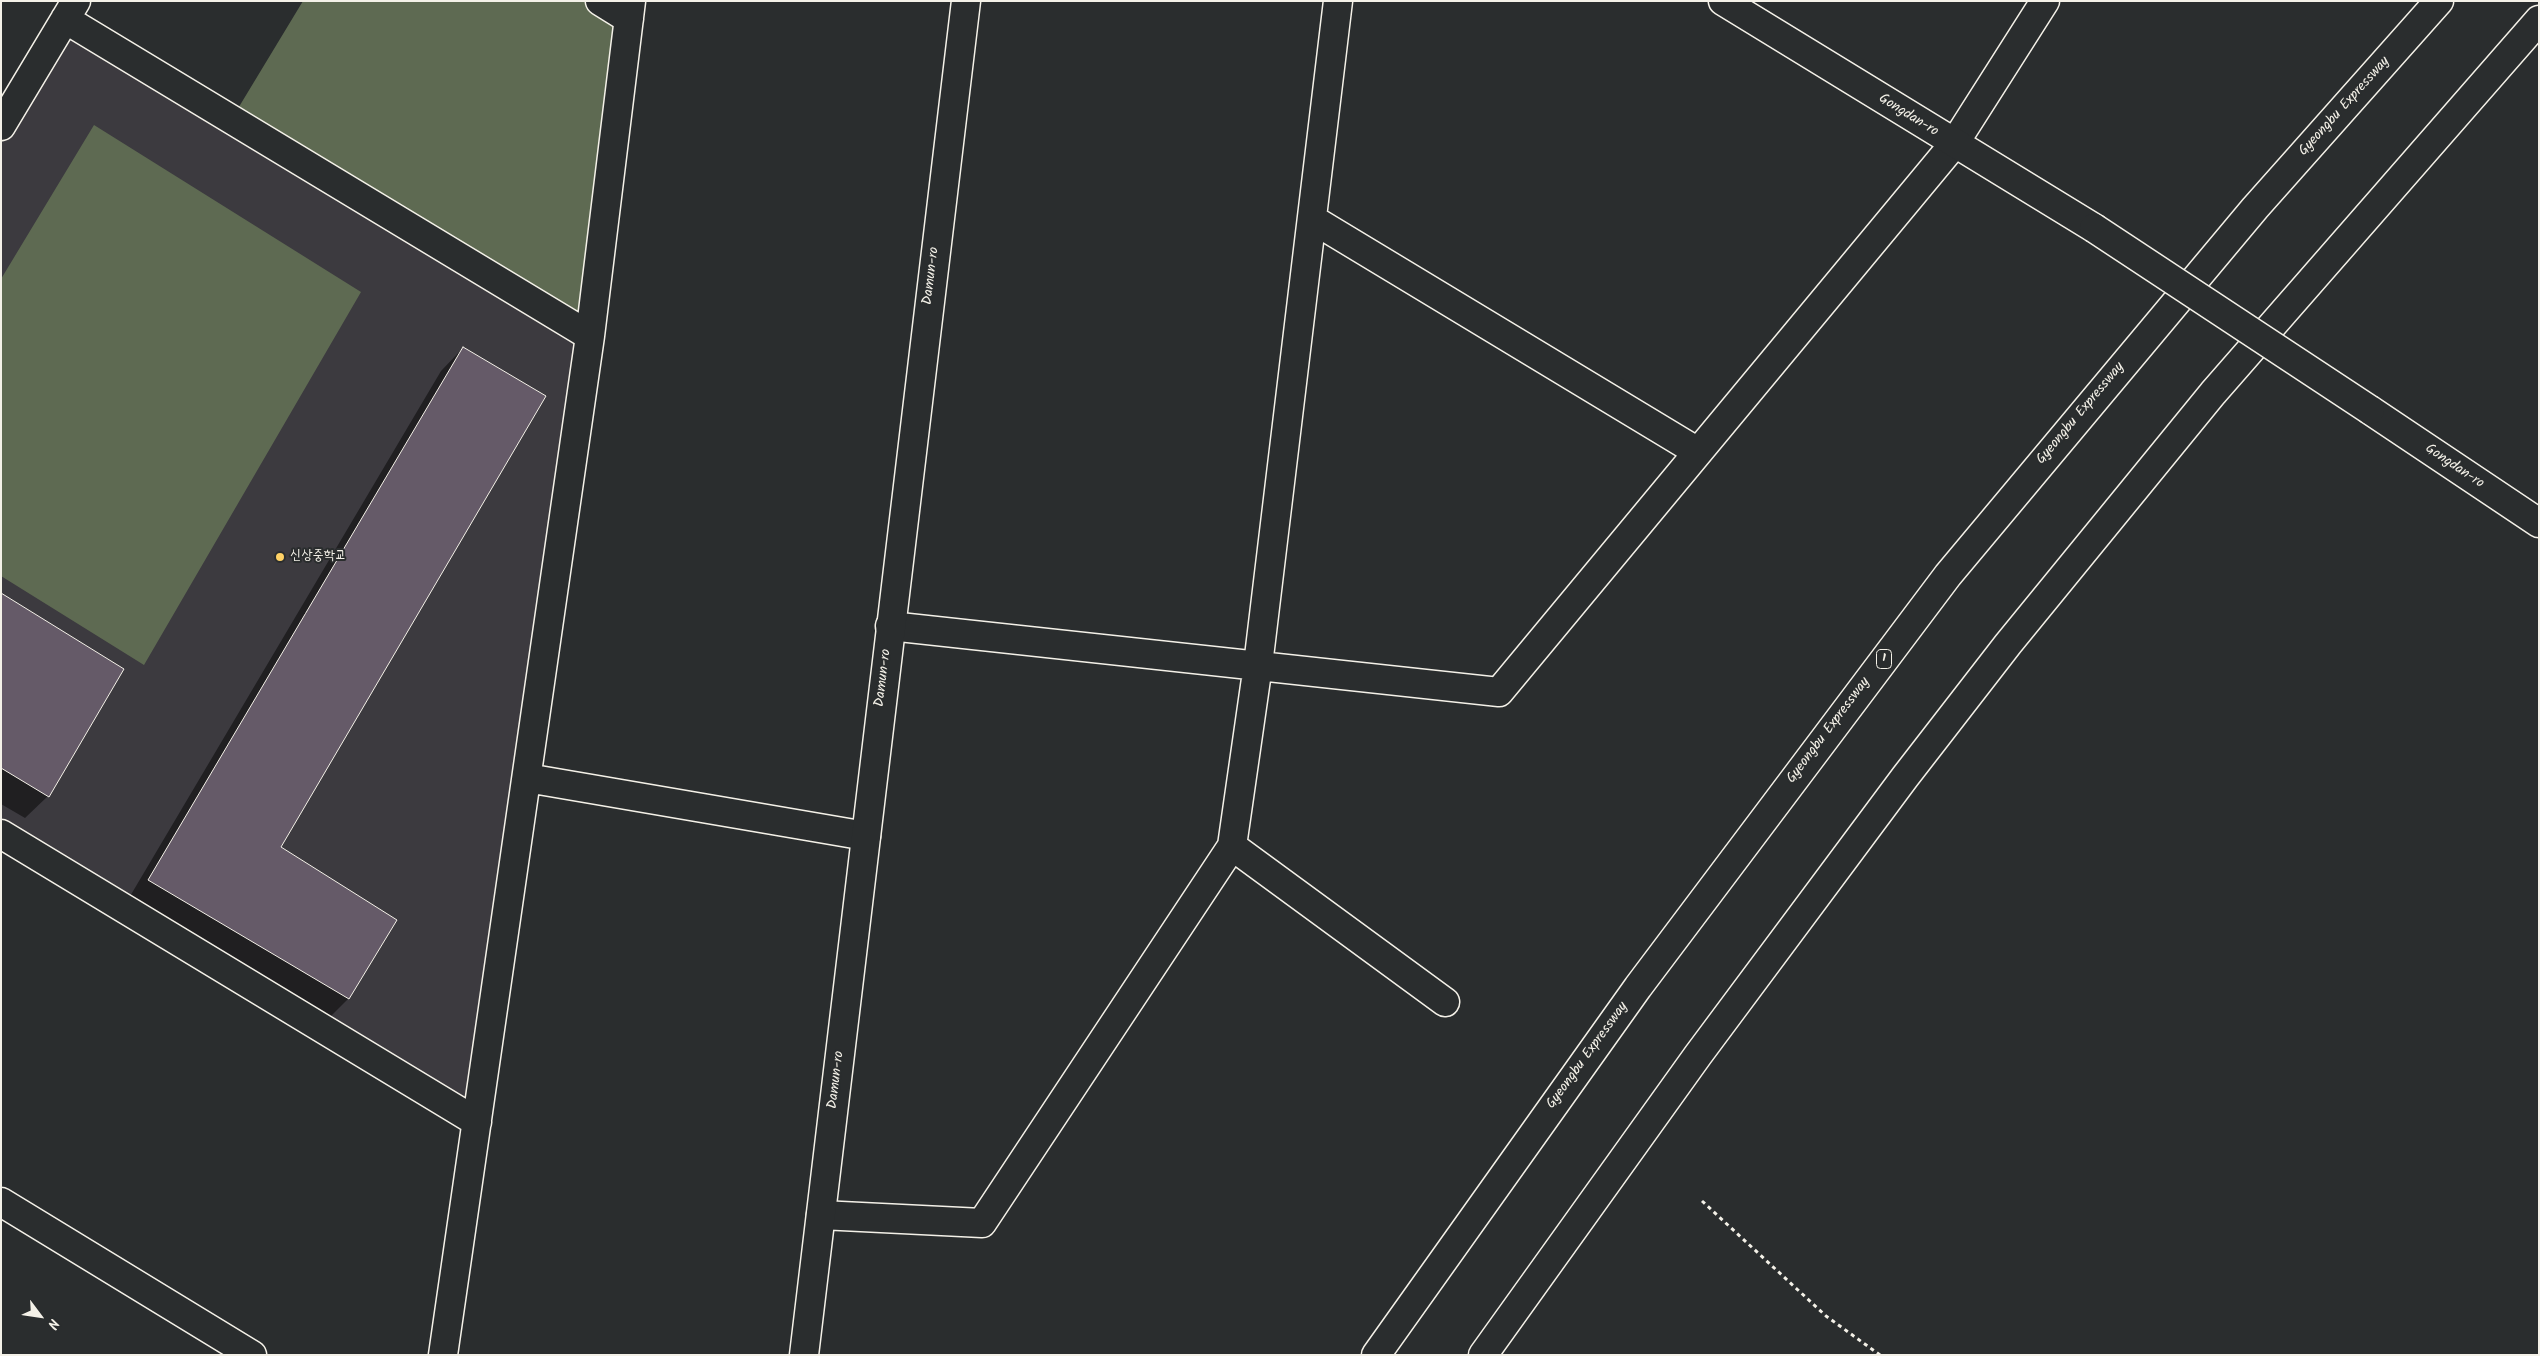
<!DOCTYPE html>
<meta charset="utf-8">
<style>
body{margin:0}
#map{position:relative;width:2540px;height:1356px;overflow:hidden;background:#2a2d2e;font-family:Kalam,sans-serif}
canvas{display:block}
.frame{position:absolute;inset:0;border:2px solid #f4f1e8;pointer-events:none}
.north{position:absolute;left:15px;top:1291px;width:50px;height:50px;-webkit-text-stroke:4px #2a2d2e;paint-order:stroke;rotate:121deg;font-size:14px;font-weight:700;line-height:20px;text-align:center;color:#f4f1e8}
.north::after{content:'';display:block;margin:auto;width:18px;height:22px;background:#f4f1e8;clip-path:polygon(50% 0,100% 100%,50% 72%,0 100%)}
</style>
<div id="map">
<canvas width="2540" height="1356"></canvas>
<div class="frame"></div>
<div class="north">N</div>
</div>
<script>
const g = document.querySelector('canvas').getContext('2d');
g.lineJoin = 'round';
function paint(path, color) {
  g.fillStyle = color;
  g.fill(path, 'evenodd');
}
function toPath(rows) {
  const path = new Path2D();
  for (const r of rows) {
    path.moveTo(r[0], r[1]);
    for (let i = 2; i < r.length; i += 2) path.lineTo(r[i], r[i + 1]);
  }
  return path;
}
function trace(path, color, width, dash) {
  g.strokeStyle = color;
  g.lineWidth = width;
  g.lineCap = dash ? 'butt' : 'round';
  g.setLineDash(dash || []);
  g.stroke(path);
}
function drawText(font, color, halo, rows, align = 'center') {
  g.font = font + ' Kalam,"Poor Story",sans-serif';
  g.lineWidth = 4;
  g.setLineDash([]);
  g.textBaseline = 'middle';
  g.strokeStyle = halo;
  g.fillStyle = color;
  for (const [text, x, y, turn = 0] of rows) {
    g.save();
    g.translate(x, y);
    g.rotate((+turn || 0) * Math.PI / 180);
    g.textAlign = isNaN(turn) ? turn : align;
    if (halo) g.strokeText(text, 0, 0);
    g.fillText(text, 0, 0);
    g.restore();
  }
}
const built = toPath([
 [65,19,590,336,477,1122,1,835,1,126]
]);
const green = toPath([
 [303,1,600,1,629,19,590,336,231,120],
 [94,125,361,292,144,665,1,576,1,279]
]);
const shadow = toPath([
 [463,348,279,847,395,920,348,999,326,1021,126,903,441,371],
 [1,594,48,796,25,818,1,804]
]);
const building = toPath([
 [463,347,546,396,281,847,397,920,349,999,148,880,463,347],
 [1,593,124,669,49,797,1,768,1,593]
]);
const path = toPath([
 [1702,1201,1826,1316,1880,1355]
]);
const street = toPath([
 [600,1,629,19],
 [65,19,590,336],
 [1,126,76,1],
 [1312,219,1698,452],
 [890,626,1499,692,1954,144,2045,1],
 [527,778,866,836],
 [1,834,477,1122],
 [1232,846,1258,665,1338,1],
 [1,1202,252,1355],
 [821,1215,982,1223,1232,846,1445,1002],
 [443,1355,590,336,631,1]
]);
const secondary = toPath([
 [1723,1,2094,228],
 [2370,410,2539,523],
 [804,1355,966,1]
]);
const highway = toPath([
 [1376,1355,1638,987,1948,575,2255,208,2439,1],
 [1483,1355,1698,1055,1905,777,2008,644,2213,393,2539,20]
]);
const secondaryBridge = toPath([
 [2094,228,2370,410]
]);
const markers = [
 [280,557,5,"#ffd166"]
];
const shields = [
 [1884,659,15]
];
const shieldNames = [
 ["1",1884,659]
];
const streetNames = [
 ["Gyeongbu Expressway",2345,107,-48],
 ["Gongdan-ro",1908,116,32],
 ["Damun-ro",932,276,-83],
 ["Gyeongbu Expressway",2081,414,-50],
 ["Gongdan-ro",2454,467,34],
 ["Damun-ro",884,678,-83],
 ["Gyeongbu Expressway",1829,731,-53],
 ["Gyeongbu Expressway",1588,1056,-54],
 ["Damun-ro",837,1080,-83]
];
const poiNames = [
 ["신상중학교",290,557]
];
paint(built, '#3c3a3f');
paint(green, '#5e6a52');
paint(shadow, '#0007');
paint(building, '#655a68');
trace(building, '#f4f1e8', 1);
trace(street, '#f4f1e8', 31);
trace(secondary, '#f4f1e8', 31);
trace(highway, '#f4f1e8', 31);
trace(path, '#f4f1e8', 3, [4, 4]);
trace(street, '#2a2d2e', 28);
trace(secondary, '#2a2d2e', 28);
trace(highway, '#2a2d2e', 28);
trace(secondaryBridge, '#f4f1e8', 31, []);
trace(secondaryBridge, '#2a2d2e', 28);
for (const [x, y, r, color] of markers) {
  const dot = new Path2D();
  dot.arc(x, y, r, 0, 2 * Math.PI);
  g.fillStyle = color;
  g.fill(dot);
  trace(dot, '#2a2d2e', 2);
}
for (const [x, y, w] of shields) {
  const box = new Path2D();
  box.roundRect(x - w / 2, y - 9.5, w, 19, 4);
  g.fillStyle = '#2a2d2e';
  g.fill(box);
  trace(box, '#f4f1e8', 1);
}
drawText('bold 12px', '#f4f1e8', null, shieldNames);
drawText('14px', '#f4f1e8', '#2a2d2e', streetNames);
drawText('14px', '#f4f1e8', '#2a2d2e', poiNames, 'left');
</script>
